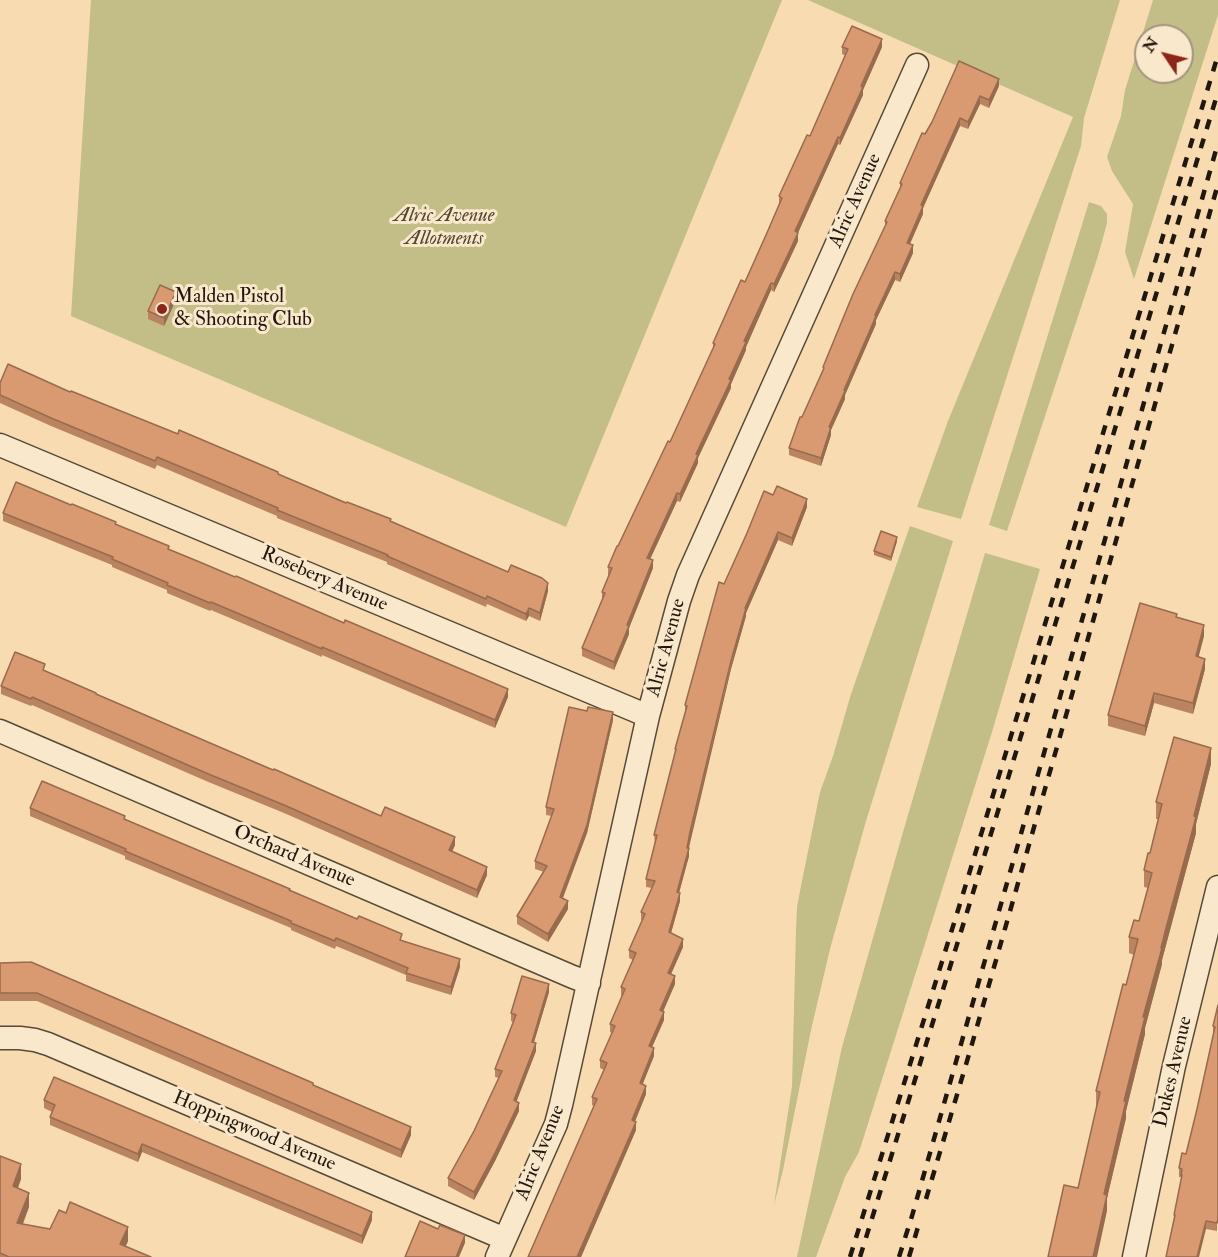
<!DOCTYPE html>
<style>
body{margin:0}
#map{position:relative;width:1218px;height:1257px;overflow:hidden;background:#f8dbb1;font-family:"IM FELL Double Pica",serif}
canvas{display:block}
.north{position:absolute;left:1134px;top:24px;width:60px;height:60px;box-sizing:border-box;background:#fae8cc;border:2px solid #a39580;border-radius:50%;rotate:305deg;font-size:16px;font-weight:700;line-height:24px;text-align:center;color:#20180f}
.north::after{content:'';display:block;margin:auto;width:21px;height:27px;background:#8f2418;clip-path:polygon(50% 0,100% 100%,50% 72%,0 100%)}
</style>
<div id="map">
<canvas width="1218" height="1257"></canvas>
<div class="north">N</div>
</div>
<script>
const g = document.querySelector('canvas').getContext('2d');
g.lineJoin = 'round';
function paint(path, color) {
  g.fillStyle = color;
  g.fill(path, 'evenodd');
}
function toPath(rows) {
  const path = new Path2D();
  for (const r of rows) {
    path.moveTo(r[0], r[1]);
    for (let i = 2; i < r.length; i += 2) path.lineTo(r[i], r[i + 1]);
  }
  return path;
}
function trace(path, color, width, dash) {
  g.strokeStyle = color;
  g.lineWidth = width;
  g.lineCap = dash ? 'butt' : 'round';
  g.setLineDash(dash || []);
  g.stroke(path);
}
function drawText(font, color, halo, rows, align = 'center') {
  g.font = font + ' "IM FELL Double Pica",serif';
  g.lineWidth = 6;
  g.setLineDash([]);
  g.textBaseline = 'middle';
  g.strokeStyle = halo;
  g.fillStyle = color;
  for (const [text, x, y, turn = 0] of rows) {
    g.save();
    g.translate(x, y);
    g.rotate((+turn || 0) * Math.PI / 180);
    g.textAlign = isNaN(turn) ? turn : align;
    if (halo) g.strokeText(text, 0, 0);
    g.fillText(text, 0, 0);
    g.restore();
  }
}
const green = toPath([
 [91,0,782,0,566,527,71,316],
 [808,0,1120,0,1084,118,1081,146,961,519,917,507,948,421,1073,117],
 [1153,0,1218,0,1218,15,1134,279,1125,252,1133,204,1112,171,1107,157,1121,116,1125,90],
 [1146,36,1182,36,1182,72,1146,72],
 [1089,202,1101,206,1107,214,1107,223,1098,256,1007,531,989,525],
 [910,526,953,541,866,821,830,949,811,1030,783,1170,774,1205,792,1086,796,930,797,907,801,886,820,792,833,756,851,694],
 [985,553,1040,569,992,732,859,1152,845,1177,816,1257,797,1257,842,1047,903,832]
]);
const minor = toPath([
 [0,445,648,716],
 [0,731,573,977,589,983],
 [0,1038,20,1038,35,1040,48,1044,505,1239],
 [497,1257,556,1124,561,1105,648,716,679,601,688,575,917,65],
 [1134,1257,1174,1066,1218,887]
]);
const rail = toPath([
 [926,1199,970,1051,1218,184],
 [850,1257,959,907,1218,55],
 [860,1257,968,909,1218,92],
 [899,1257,912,1216,1218,143],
 [909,1257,918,1227]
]);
const wall = toPath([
 [842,47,882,47,863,90,863,95,840,145,838,144,801,226,798,233,798,241,774,292,771,290,746,347,746,350,731,384,731,388,698,458,698,463,680,502,677,501,650,559,653,568,629,628,629,634,614,670,582,656,582,648,602,599,602,592,609,575,608,575,608,567,670,442,713,349,713,343,745,282,766,235,779,204,779,196,810,136,846,56,842,54],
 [999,86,989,108,980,104,968,129,960,126,923,208,923,214,910,244,913,253,900,282,895,280,876,320,876,324,845,395,845,399,831,430,831,435,821,466,789,455,789,448,823,371,823,367,885,227,885,221,900,189,900,183,932,122],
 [176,300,164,326,148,319,148,311],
 [0,383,70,392,278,474,391,521,548,591,540,621,529,616,526,621,487,604,486,607,387,564,387,562,277,518,277,516,157,465,155,469,51,426,0,403],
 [773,495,807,507,792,546,778,540,746,613,746,616,731,669,690,840,688,848,689,856,679,893,680,901,671,933,683,947,671,974,675,984,663,1012,664,1020,652,1047,654,1056,642,1084,646,1094,635,1122,636,1130,581,1257,528,1257,594,1106,592,1105,592,1097,604,1070,600,1068,600,1060,612,1033,610,1032,610,1024,622,996,621,995,621,987,633,960,629,958,629,950,642,920,641,920,641,912,652,888,646,887,646,879,655,843,654,835,675,756,675,749,685,713,685,705,724,584],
 [71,505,116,524,169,550,508,697,495,728,322,655,322,657,211,610,210,611,167,593,167,590,112,567,112,565,3,521,3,513],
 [897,541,891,561,874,555,874,551],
 [1177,618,1204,636,1198,657,1205,669,1193,714,1154,703,1145,736,1108,726,1108,715],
 [45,671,96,694,381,816,455,845,452,852,487,875,477,898,284,813,206,781,32,705,31,706,1,694,1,686],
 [613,720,587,833,563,898,568,909,548,942,517,924,517,916,544,872,535,869,535,861,552,816,546,815,546,807],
 [1211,764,1196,824,1196,833,1166,945,1162,960,1162,964,1145,1028,1145,1034,1126,1111,1126,1118,1107,1198,1107,1211,1078,1188,1097,1108,1096,1107,1096,1091,1134,955,1129,953,1129,937,1139,921,1148,888,1144,887,1144,870,1150,853,1159,819,1156,819,1156,802],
 [30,808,125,819,290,890,460,967,451,995,406,981,406,975,336,946,335,949,291,930,291,928,125,859,125,856,30,816],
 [0,963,313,1085,411,1135,401,1158,37,1001,0,1001],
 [549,992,534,1042,536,1051,516,1102,519,1111,495,1161,474,1200,448,1186,448,1178,474,1131,499,1078,495,1077,495,1069,513,1022,511,1021,511,1013],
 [1218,1005,1217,1231,1206,1229,1174,1220,1174,1215,1181,1182,1181,1177,1179,1177,1179,1168,1186,1154,1197,1109,1213,1035,1213,1026],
 [44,1100,372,1220,362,1244,142,1152,138,1162,50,1125,50,1117,52,1112,44,1108],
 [0,1156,21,1179,18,1188,29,1207,23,1224,50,1229,128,1241,125,1247,151,1257,0,1257]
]);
const shadedWall = toPath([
 [882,39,882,47,863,90,863,95,840,145,840,138],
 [999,79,999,86,989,108,989,100],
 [980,96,980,104,968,129,968,122],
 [960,118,960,126,923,208,923,214,907,250,907,243,921,205],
 [838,137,838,144,801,226,798,233,798,241,774,292,774,284,795,231],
 [913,245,913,253,900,282,900,274],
 [895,272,895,280,876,320,876,324,845,395,845,399,831,430,831,435,821,466,821,458,829,427,875,315],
 [771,283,771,290,746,347,746,350,731,384,731,388,698,458,698,463,680,502,680,494,696,454,729,379,744,341],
 [176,292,176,300,164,326,164,318],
 [677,493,677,501,647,566,647,558],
 [807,499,807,507,792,546,792,538],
 [778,532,778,540,746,613,746,616,731,669,687,856,687,848,745,608],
 [897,537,897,541,891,561,891,557],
 [653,560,653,568,629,628,629,634,614,670,614,662,627,625],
 [548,583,548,591,540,621,540,613],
 [529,608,529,616,526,621,526,614],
 [1204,625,1204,636,1196,667,1196,656],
 [1205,659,1205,669,1193,714,1193,703],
 [508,689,508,697,495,728,495,720],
 [1154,693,1154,703,1145,736,1145,726],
 [613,712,613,720,587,833,560,905,560,897],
 [1211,748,1211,764,1196,824,1196,833,1166,945,1162,960,1162,964,1145,1028,1145,1034,1126,1111,1126,1118,1107,1198,1107,1211,1097,1257,1093,1257,1104,1194,1143,1017],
 [455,837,455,845,449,858,449,850],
 [689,848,689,856,677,900,677,892],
 [487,867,487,875,477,898,477,890],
 [680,893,680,901,669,940,669,932],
 [568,901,568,909,548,942,548,934],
 [683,939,683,947,668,981,668,973],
 [460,959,460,967,451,995,451,987],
 [675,976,675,984,660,1018,660,1010],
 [549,984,549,992,532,1049,532,1042],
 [664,1012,664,1020,649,1054,649,1046],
 [536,1043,536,1051,514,1108,514,1100],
 [654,1048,654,1056,640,1091,640,1083],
 [646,1086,646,1094,632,1128,632,1120],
 [519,1103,519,1111,495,1161,474,1200,474,1192],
 [636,1122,636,1130,581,1257,577,1257],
 [411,1127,411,1135,401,1158,401,1150],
 [142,1144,142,1152,138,1162,138,1154],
 [21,1164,21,1179,13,1201,13,1186],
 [29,1193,29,1207,17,1238,17,1223],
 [372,1212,372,1220,362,1244,362,1236],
 [1206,1221,1206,1229,1199,1257,1197,1257],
 [128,1227,128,1241,121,1257,120,1244],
 [465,1235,465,1243,459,1257,456,1257]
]);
const building = toPath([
 [852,26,882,39,861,86,863,87,840,138,838,137,801,218,795,231,798,233,774,284,771,283,744,341,746,342,729,379,731,380,696,454,698,455,680,494,677,493,647,558,653,560,627,625,629,626,614,662,582,648,605,593,602,592,612,568,608,567,617,546,618,546,668,441,670,442,715,344,713,343,741,280,745,282,766,235,782,198,779,196,807,135,810,136,848,49,842,47,852,26],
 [959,61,999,79,989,100,980,96,968,122,960,118,921,205,923,206,907,243,913,245,900,274,895,272,875,315,876,316,844,390,845,391,829,427,831,427,821,458,789,448,800,417,802,417,824,368,823,367,853,294,887,222,885,221,902,184,900,183,922,133,925,134,932,122,959,61],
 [160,285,176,292,164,318,148,311,160,285],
 [8,364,70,392,71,391,178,434,179,430,278,472,278,474,346,503,347,502,391,519,390,521,508,572,511,565,542,578,548,583,540,613,529,608,526,614,487,596,486,599,387,556,388,555,277,510,278,508,210,479,157,457,155,461,51,418,0,395,0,383,8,364],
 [16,482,71,505,72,504,116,522,115,524,169,546,168,549,202,563,235,577,236,576,344,623,345,620,508,689,495,720,322,647,322,649,211,602,210,603,167,585,168,583,112,559,113,557,3,513,16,482],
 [777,486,807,499,792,538,778,532,745,608,746,608,731,661,690,832,687,848,689,848,677,892,680,893,669,932,683,939,668,973,675,976,660,1010,664,1012,649,1046,654,1048,640,1083,646,1086,632,1120,636,1122,577,1257,528,1257,597,1099,592,1097,607,1063,600,1060,615,1026,610,1024,625,989,621,987,636,953,629,950,645,914,641,912,655,881,646,879,657,835,654,835,676,749,675,749,687,706,685,705,719,582,724,584,747,533,764,491,773,495,777,486],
 [881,531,897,537,891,557,874,551,881,531],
 [1140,603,1177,614,1176,617,1204,625,1196,656,1205,659,1193,703,1154,693,1145,726,1108,715,1140,603],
 [15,652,45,664,43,670,96,693,96,694,273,770,274,769,381,816,385,807,455,837,449,850,487,867,477,890,284,805,206,773,32,697,31,699,1,686,15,652],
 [569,707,587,711,588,707,613,712,587,825,560,897,568,901,548,934,517,916,547,866,535,861,554,809,546,807,569,707],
 [1174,737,1211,748,1194,816,1196,817,1166,928,1161,948,1162,948,1143,1017,1145,1017,1124,1101,1126,1101,1104,1194,1107,1195,1093,1257,1048,1257,1064,1185,1078,1188,1100,1092,1096,1091,1123,984,1126,985,1138,939,1129,937,1134,920,1139,921,1152,873,1144,870,1148,853,1150,853,1162,804,1156,802,1174,737],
 [42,781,125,816,124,819,290,889,289,890,357,919,359,916,402,934,400,940,460,959,451,987,406,973,408,968,336,938,335,941,291,923,291,921,125,851,126,849,30,808,42,781],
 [31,962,313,1083,313,1085,411,1127,401,1150,37,993,0,993,0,963,31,962],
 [522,976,549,984,532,1042,536,1043,514,1100,519,1103,495,1153,474,1192,448,1178,474,1131,502,1071,495,1069,516,1015,511,1013,522,976],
 [1218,1005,1218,1219,1217,1223,1206,1221,1197,1257,1166,1257,1175,1215,1174,1215,1182,1175,1181,1175,1182,1169,1179,1168,1182,1153,1186,1154,1197,1109,1215,1027,1213,1026,1218,1005],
 [54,1077,372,1212,362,1236,142,1144,138,1154,50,1117,55,1105,44,1100,54,1077],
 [0,1156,21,1164,13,1186,29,1193,17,1223,50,1229,59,1210,66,1213,70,1202,128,1227,120,1244,151,1257,9,1257,0,1253,0,1156],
 [420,1221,438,1229,440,1225,465,1235,456,1257,405,1257,420,1221]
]);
const markers = [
 [162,309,6,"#8f2418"]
];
const streetNames = [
 ["Alric Avenue",856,201,-66],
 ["Rosebery Avenue",324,580,23],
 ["Alric Avenue",667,648,-75],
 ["Orchard Avenue",294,857,23],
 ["Dukes Avenue",1174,1072,-77],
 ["Hoppingwood Avenue",254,1132,23],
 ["Alric Avenue",541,1153,-68]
];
const parkNames = [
 ["Alric Avenue",444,217],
 ["Allotments",444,240]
];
const poiNames = [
 ["Malden Pistol",174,298],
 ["& Shooting Club",174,321]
];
paint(green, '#c3be87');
trace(minor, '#564938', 25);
trace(minor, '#fae8cc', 22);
trace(rail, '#20180f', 4.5, [10, 10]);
paint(wall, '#bb8461');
paint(shadedWall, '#986b4f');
paint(building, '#d99971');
trace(building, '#986b4f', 1.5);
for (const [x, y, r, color] of markers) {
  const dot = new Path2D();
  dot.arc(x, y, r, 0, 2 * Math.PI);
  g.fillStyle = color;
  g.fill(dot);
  trace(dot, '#fae8cc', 2);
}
drawText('20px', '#20180f', '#fae8cc', streetNames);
drawText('italic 20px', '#514a33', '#fae8cc', parkNames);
drawText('20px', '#20180f', '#fae8cc', poiNames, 'left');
</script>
